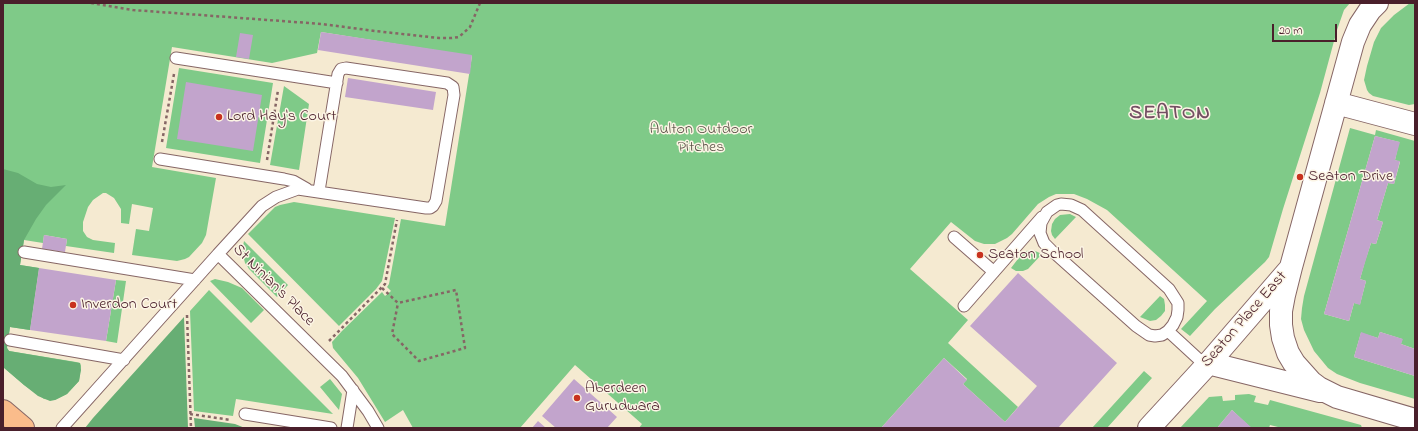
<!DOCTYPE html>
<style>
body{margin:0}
#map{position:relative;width:1418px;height:431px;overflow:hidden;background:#f5ead1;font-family:"Indie Flower",sans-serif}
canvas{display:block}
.frame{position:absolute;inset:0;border:4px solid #4a1f2b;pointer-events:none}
.scale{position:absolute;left:1272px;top:24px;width:65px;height:18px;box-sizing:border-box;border:2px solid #4a1f2b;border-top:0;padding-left:5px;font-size:12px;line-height:14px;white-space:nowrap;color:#4a1f2b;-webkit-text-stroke:3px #fcf5e5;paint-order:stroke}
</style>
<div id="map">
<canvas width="1418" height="431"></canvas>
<div class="frame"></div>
<div class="scale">20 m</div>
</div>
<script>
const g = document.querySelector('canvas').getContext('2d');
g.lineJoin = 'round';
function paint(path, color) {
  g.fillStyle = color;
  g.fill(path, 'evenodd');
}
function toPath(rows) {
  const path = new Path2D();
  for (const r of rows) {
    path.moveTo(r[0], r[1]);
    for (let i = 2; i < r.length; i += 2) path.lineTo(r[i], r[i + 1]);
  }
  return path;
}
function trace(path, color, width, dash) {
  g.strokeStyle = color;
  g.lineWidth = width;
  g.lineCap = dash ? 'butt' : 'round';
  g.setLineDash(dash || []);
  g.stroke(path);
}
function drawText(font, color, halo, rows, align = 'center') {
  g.font = font + ' "Indie Flower",sans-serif';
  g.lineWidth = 3;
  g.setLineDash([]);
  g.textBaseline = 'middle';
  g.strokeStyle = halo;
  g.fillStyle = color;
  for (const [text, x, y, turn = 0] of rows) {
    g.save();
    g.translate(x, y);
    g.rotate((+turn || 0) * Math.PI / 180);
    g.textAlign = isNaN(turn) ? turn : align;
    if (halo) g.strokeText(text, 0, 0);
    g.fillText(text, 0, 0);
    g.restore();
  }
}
const green = toPath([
 [3,3,1350,3,1344,10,1337,30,1320,93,1283,209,1269,257,1265,262,1215,309,1190,336,1181,329,1207,301,1107,210,1087,199,1074,194,1056,194,1049,197,1038,204,1012,234,1007,238,995,244,984,244,975,241,951,222,910,269,968,320,948,343,1018,407,1005,422,963,384,967,379,944,358,881,428,639,428,642,424,575,365,520,428,413,428,403,410,385,422,358,378,333,348,332,342,342,331,382,292,385,296,391,291,387,287,389,284,401,219,445,226,472,56,321,32,317,53,272,63,172,47,152,167,216,178,206,235,202,243,189,257,185,259,177,261,132,255,136,229,149,231,153,208,132,204,129,224,121,223,121,209,114,198,106,193,103,193,93,200,88,207,83,222,83,231,87,237,93,240,115,243,114,253,66,246,67,239,44,235,43,243,24,240,20,265,39,268,30,330,10,327,7,348,9,351,76,362,80,363,81,366,79,381,67,394,55,400,44,399,24,385,3,367],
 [1410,3,1415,3,1415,104,1409,105,1373,96,1369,93,1367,90,1364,80,1367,66,1374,42,1381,28,1394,15],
 [179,68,273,83,260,163,166,148],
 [284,86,309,104,299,170,270,165],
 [1350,128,1375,135,1376,130,1415,141,1415,349,1401,344,1402,339,1380,332,1378,338,1361,333,1354,357,1415,376,1415,399,1360,383,1337,374,1328,368,1314,351,1304,330,1301,319,1302,308,1304,296],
 [1375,136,1399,142,1395,160,1400,162,1394,184,1388,183,1377,220,1383,222,1376,244,1371,243,1365,261,1360,279,1366,281,1360,304,1354,303,1349,321,1324,314],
 [294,202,395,218,382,281,376,289,339,326,248,234,275,207,280,205],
 [1070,214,1076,217,1055,239,1052,235,1051,231,1052,224,1055,219,1060,215],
 [244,241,288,285,277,297,249,269,245,263,242,251],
 [1033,250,1042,254,1028,269,1023,271,1016,271,1011,268,1021,255,1026,251],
 [215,279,228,282,242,288,264,310,251,323,210,281],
 [116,280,126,281,117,343,106,341],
 [209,290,333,414,236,399,233,416,194,411,190,311],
 [1160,296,1164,299,1165,305,1165,311,1161,316,1156,320,1150,321,1140,317],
 [1144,371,1152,378,1107,428,1092,428],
 [330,379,342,394,339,410,320,387],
 [1249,394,1256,396,1254,402,1268,405,1270,400,1361,425,1362,428,1282,428,1270,425,1269,428,1251,428,1232,410,1217,428,1180,428,1209,397,1222,396,1223,401,1235,400,1235,395]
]);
const forest = toPath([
 [3,169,18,173,37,184,51,187,66,185,46,205,36,219,24,240,20,265,39,268,30,330,10,327,7,348,9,351,80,363,81,370,79,381,67,394,55,400,50,401,38,396,24,385,3,367],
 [184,317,188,428,85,428,93,418],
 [194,418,235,424,245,428,195,428]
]);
const building = toPath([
 [321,32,472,55,470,74,318,50],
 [240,33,253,35,249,59,236,57],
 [348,78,436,92,433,110,345,97],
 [186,82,262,95,253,151,177,139],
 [1375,136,1400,142,1395,160,1400,161,1394,184,1388,183,1377,220,1383,222,1376,244,1371,243,1360,279,1366,281,1360,305,1354,303,1349,321,1324,314],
 [44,235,67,239,65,252,42,249],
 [39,268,116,280,106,341,30,330],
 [1018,273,1117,363,1058,428,881,428,944,358,967,380,963,384,1005,422,1037,386,970,326],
 [1361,332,1378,338,1380,332,1403,339,1401,344,1415,349,1415,376,1354,357],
 [574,379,617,417,607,428,556,428,542,416],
 [1232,410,1252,428,1217,428],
 [538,421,546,428,532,428]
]);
const path = toPath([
 [91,3,133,10,322,24,375,31,439,38,452,38,459,37,470,27,480,3],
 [162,142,174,74],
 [267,160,278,90],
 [382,288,398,303,456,290,465,348,419,361,392,334,398,303],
 [187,315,191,428],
 [329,341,385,284,397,220],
 [190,414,231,420]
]);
const lane = toPath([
 [176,58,337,83],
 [160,159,284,179,293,181,307,189],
 [954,237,994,272],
 [24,252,195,280],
 [218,254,262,206,276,197,298,189,426,208,430,208,433,206,436,201,454,95,453,87,447,83,346,68,341,69,338,74,319,191],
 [964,306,1042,217],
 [1168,331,1173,325,1177,317,1178,310,1178,303,1169,289,1082,210,1071,205,1061,204,1057,205,1047,212,1041,223,1040,233,1044,243,1051,250,1136,326,1149,335,1155,336,1162,335,1168,331,1206,366],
 [10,340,124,360],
 [245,414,331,428],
 [62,428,218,254,342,376,368,411,378,428],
 [347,428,353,390]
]);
const street = toPath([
 [1377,3,1370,10,1360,25,1353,42,1291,267,1284,295,1281,311,1281,325,1283,338,1288,353,1294,363,1311,382,1319,388,1337,397,1415,420],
 [1336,103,1415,124],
 [1208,363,1320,391],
 [1149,428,1206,366,1289,270]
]);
const primary = toPath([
 [3,411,23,428]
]);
const markers = [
 [219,117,4,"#c8321e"],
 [1300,177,4,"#c8321e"],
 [980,255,4,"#c8321e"],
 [73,305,4,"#c8321e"],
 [577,398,4,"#c8321e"]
];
const poiNames = [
 ["Lord Hay's Court",227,117],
 ["Seaton Drive",1308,177],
 ["Seaton School",988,255],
 ["Inverdon Court",81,305],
 ["Aberdeen",585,389],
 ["Gurudwara",585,407]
];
const parkNames = [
 ["Aulton Outdoor",701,130],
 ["Pitches",701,148]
];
const streetNames = [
 ["St Ninian's Place",273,286,45],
 ["Seaton Place East",1245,320,-49]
];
const districtNames = [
 ["SEATON",1170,115]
];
paint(green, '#7fca88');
paint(forest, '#67ae74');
paint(building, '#c2a4cc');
trace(lane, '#866665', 13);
trace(street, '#866665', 24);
trace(primary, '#866665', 24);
trace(path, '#866665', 2.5, [3, 3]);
trace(lane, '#fff', 11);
trace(street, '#fff', 22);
trace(primary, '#fabc8b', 22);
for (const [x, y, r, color] of markers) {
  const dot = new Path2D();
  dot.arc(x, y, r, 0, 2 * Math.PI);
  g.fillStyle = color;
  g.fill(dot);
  trace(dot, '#fcf5e5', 1.5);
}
drawText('16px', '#4a1f2b', '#fcf5e5', poiNames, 'left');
drawText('16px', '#5a5247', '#fcf5e5', parkNames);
drawText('16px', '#4a1f2b', '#fcf5e5', streetNames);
g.letterSpacing = '1px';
drawText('bold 20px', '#744e63', '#fcf5e5', districtNames);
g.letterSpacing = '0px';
</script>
